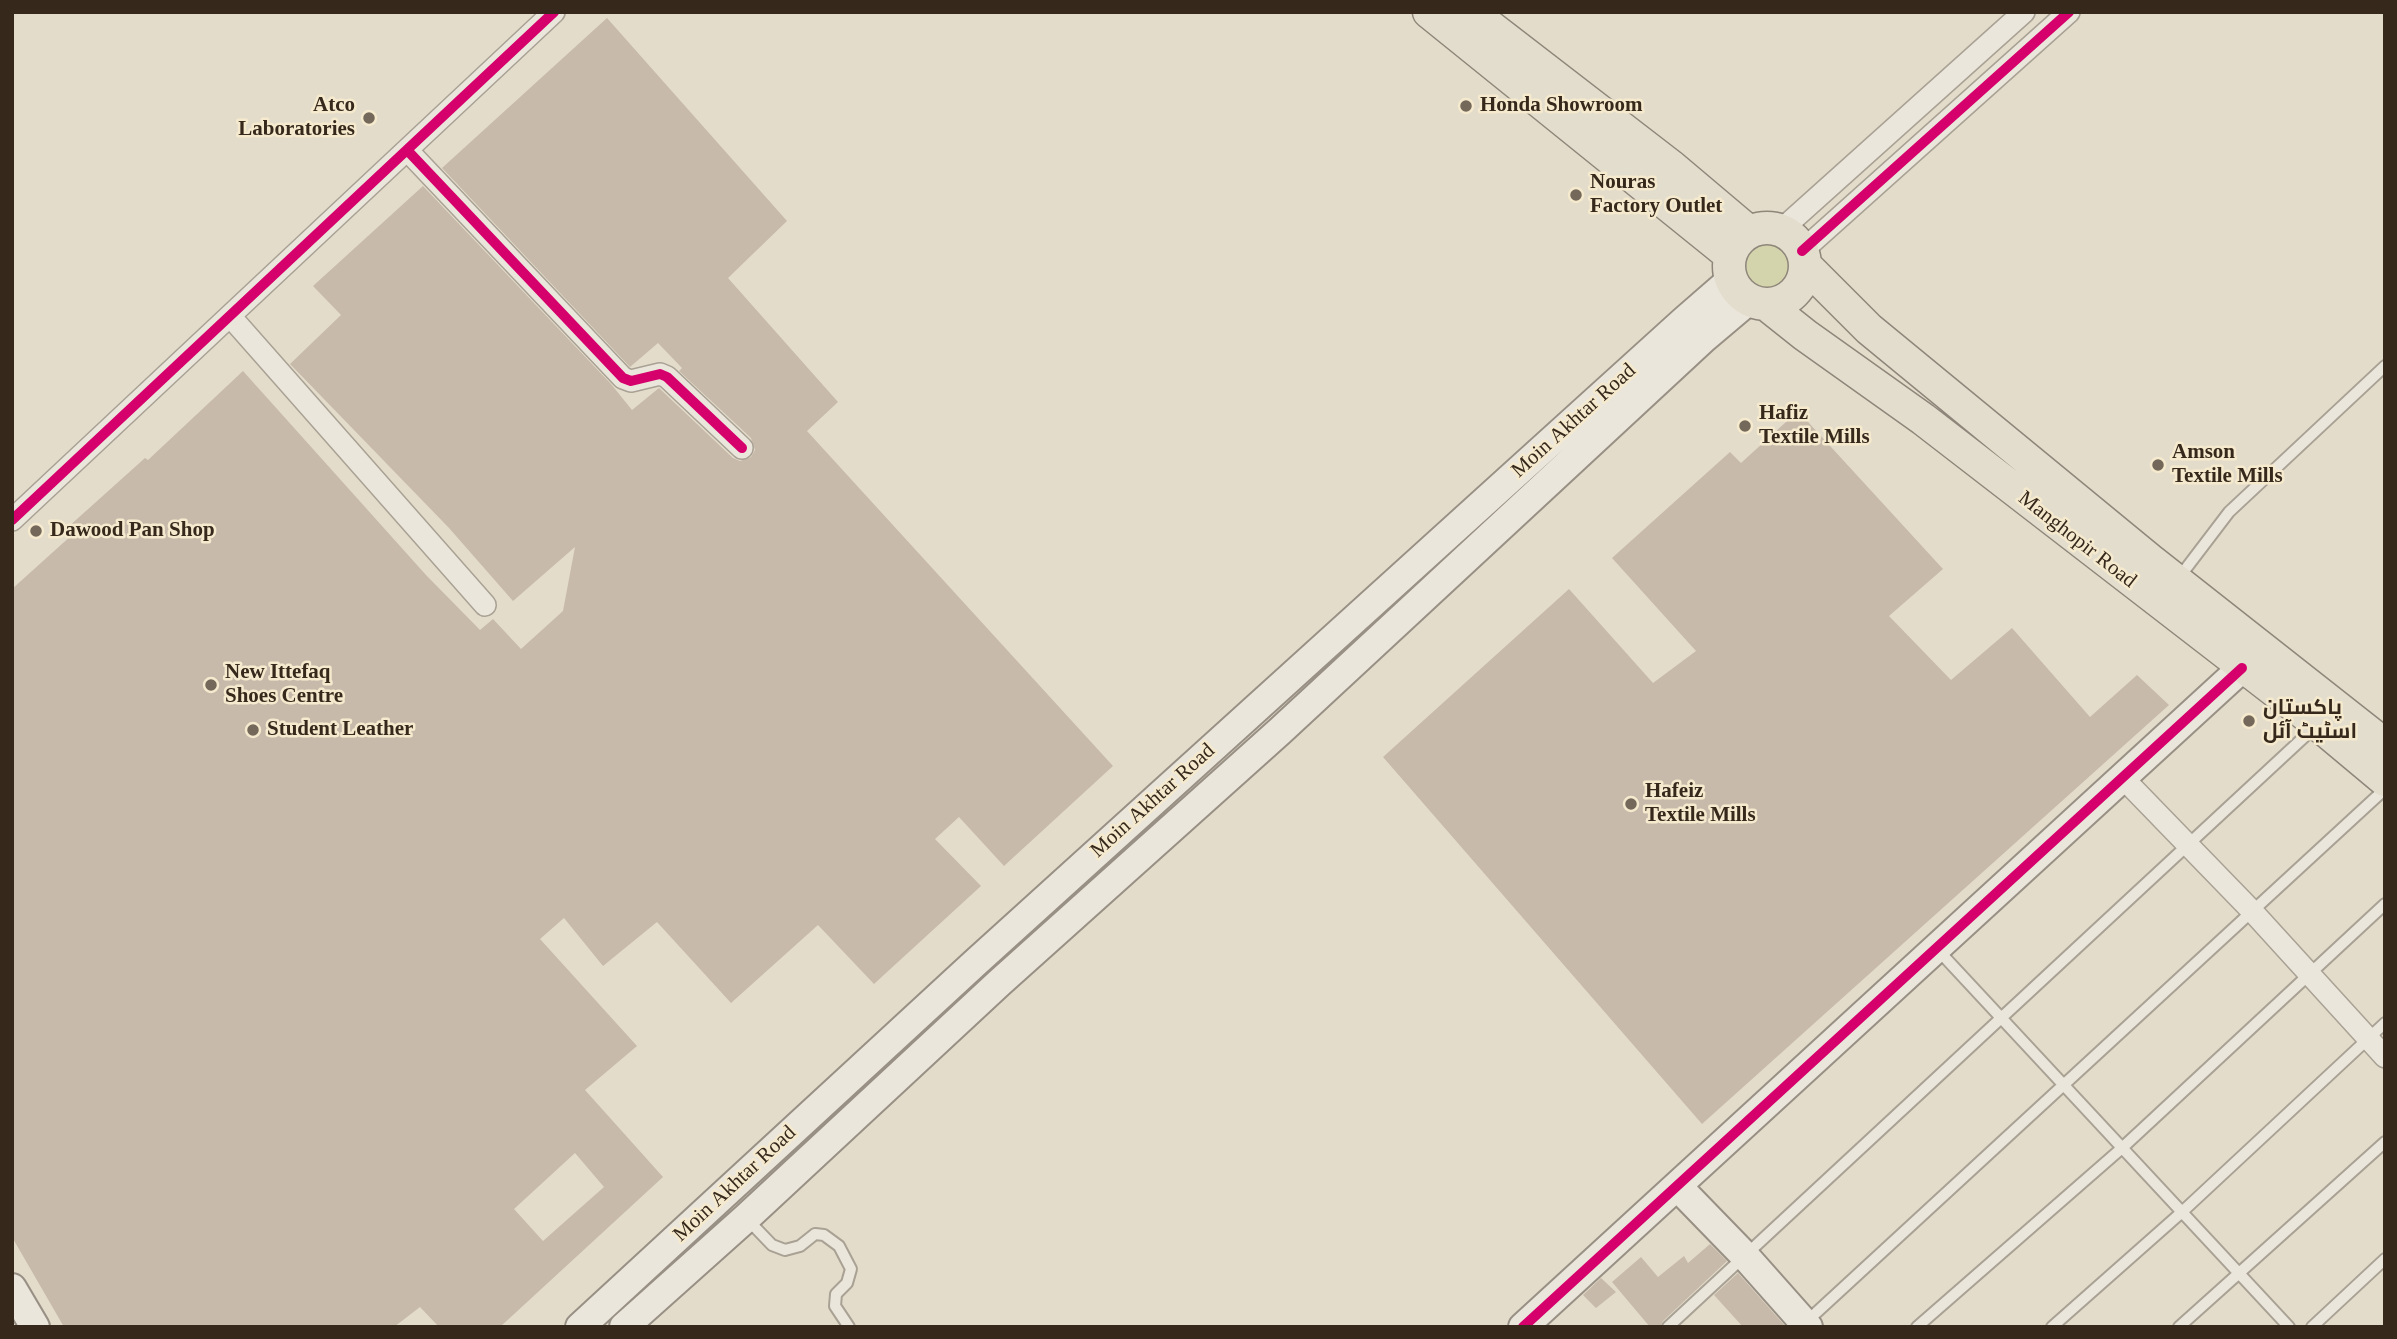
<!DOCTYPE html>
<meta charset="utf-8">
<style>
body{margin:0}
#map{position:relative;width:2397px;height:1339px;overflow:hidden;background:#e4dcca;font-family:"Times New Roman",serif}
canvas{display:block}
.frame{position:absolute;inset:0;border:14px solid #36291c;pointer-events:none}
</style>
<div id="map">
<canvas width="2397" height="1339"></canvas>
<div class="frame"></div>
</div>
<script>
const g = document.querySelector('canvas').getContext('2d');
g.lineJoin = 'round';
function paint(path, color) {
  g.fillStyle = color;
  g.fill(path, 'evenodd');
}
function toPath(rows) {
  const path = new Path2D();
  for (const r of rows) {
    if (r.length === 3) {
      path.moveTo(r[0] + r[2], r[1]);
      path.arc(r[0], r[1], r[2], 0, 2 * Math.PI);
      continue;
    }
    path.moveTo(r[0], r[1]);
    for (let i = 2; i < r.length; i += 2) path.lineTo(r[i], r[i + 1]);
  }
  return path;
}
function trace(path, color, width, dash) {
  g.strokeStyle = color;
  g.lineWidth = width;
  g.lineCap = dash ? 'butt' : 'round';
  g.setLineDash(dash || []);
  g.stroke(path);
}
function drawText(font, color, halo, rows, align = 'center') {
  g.font = font + ' "Times New Roman",Cairo,serif';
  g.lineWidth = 5;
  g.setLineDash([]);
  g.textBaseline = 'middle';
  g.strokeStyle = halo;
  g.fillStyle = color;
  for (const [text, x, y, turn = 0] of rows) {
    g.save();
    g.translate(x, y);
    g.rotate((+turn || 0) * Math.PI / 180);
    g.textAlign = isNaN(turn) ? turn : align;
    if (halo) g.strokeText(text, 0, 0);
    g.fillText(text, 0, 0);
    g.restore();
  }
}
const green = toPath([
 [1768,267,28]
]);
const building = toPath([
 [607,18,787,221,728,278,838,402,807,431,1113,766,1004,866,959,817,935,839,981,886,874,984,818,925,731,1003,657,922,603,966,564,918,540,939,637,1046,585,1090,663,1177,500,1327,439,1327,420,1307,394,1327,64,1327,12,1237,12,589,73,534,67,528,145,458,148,460,243,371,426,575,480,630,493,619,521,649,563,611,575,547,513,601,449,528,290,364,341,315,313,286,423,186,611,384,632,410,659,388,733,458,740,461,751,457,755,450,751,438,679,371,682,368,658,343,630,367,442,168],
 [575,1153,604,1187,543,1241,514,1209],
 [1798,411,1943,569,1889,616,1951,680,2012,628,2090,717,2137,675,2169,705,1702,1124,1383,757,1569,589,1653,683,1696,651,1612,558,1730,452,1741,463],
 [1710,1244,1727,1261,1663,1321,1660,1327,1650,1327,1612,1282,1641,1257,1658,1277,1684,1256,1688,1263],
 [1738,1273,1786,1327,1743,1327,1714,1295],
 [1601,1278,1616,1292,1596,1308,1583,1295]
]);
const lane = toPath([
 [2178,579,2229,512,2385,366],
 [1937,949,2289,1327],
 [748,1220,772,1245,785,1250,800,1246,815,1234,824,1235,839,1246,851,1269,847,1283,836,1294,835,1306,849,1327],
 [1805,1323,2385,789],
 [1668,1327,2316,726],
 [1917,1327,2122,1148,2385,904],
 [2052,1327,2182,1212,2385,1023],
 [2179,1327,2385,1142],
 [2312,1327,2385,1259]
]);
const street = toPath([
 [407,150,623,378,631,381,660,374,667,377,742,448],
 [1781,230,2024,12],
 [1802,251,2069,12],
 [230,316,485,605],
 [12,520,554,12],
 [2123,778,2252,911,2385,1057]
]);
const secondary = toPath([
 [1678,1187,1745,1256,1808,1327],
 [12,1288,35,1327],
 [580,1327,975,963,1684,321,1731,280],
 [624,1327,746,1218,999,983,1280,731,1704,338,1749,300],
 [1523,1327,2242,668]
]);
const primary = toPath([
 [1429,12,1730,255],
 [1471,12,1672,167,1749,232],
 [1767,266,38],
 [1806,266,1869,329,2150,560,2385,745],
 [1766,304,1805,335,1923,419,2318,724,2385,780]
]);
const cycleway = toPath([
 [407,150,623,378,631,381,660,374,667,377,742,448],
 [1802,251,2069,12],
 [12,520,554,12],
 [1523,1327,2242,668]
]);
const markers = [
 [1466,106,7,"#736859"],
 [369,118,7,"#736859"],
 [1576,195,7,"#736859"],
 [1745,426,7,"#736859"],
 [2158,465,7,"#736859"],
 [36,531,7,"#736859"],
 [211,685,7,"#736859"],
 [2249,721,7,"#736859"],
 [253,730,7,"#736859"],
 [1631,804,7,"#736859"]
];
const poiNames = [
 ["Atco",355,106,"right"],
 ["Laboratories",355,130,"right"],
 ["Honda Showroom",1480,106],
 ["Nouras",1590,183],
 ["Factory Outlet",1590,207],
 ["Hafiz",1759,414],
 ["Textile Mills",1759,438],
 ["Amson",2172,453],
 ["Textile Mills",2172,477],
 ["Dawood Pan Shop",50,531],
 ["New Ittefaq",225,673],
 ["Shoes Centre",225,697],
 ["پاکستان",2263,709],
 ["اسٹیٹ آئل",2263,733],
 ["Student Leather",267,730],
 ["Hafeiz",1645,792],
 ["Textile Mills",1645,816]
];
const streetNames = [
 ["Moin Akhtar Road",1574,421,-42],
 ["Manghopir Road",2077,540,38],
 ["Moin Akhtar Road",1153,801,-42],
 ["Moin Akhtar Road",735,1184,-43]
];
paint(green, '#d3d3ac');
paint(building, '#c7baab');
trace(lane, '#a8a194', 14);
trace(street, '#a8a194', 24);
trace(secondary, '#989084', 32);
trace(primary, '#8e867a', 35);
trace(lane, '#ebe6dc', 10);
trace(street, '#ebe6dc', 21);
trace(secondary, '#ebe6dc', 28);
trace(primary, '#e3ddcd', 32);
trace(cycleway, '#d6006c', 10);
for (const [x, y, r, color] of markers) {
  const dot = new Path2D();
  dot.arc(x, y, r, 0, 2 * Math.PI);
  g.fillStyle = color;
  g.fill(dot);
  trace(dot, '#f6eace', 2.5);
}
drawText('bold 21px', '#36291c', '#f6eace', poiNames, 'left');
drawText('21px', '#36291c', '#f6eace', streetNames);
</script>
